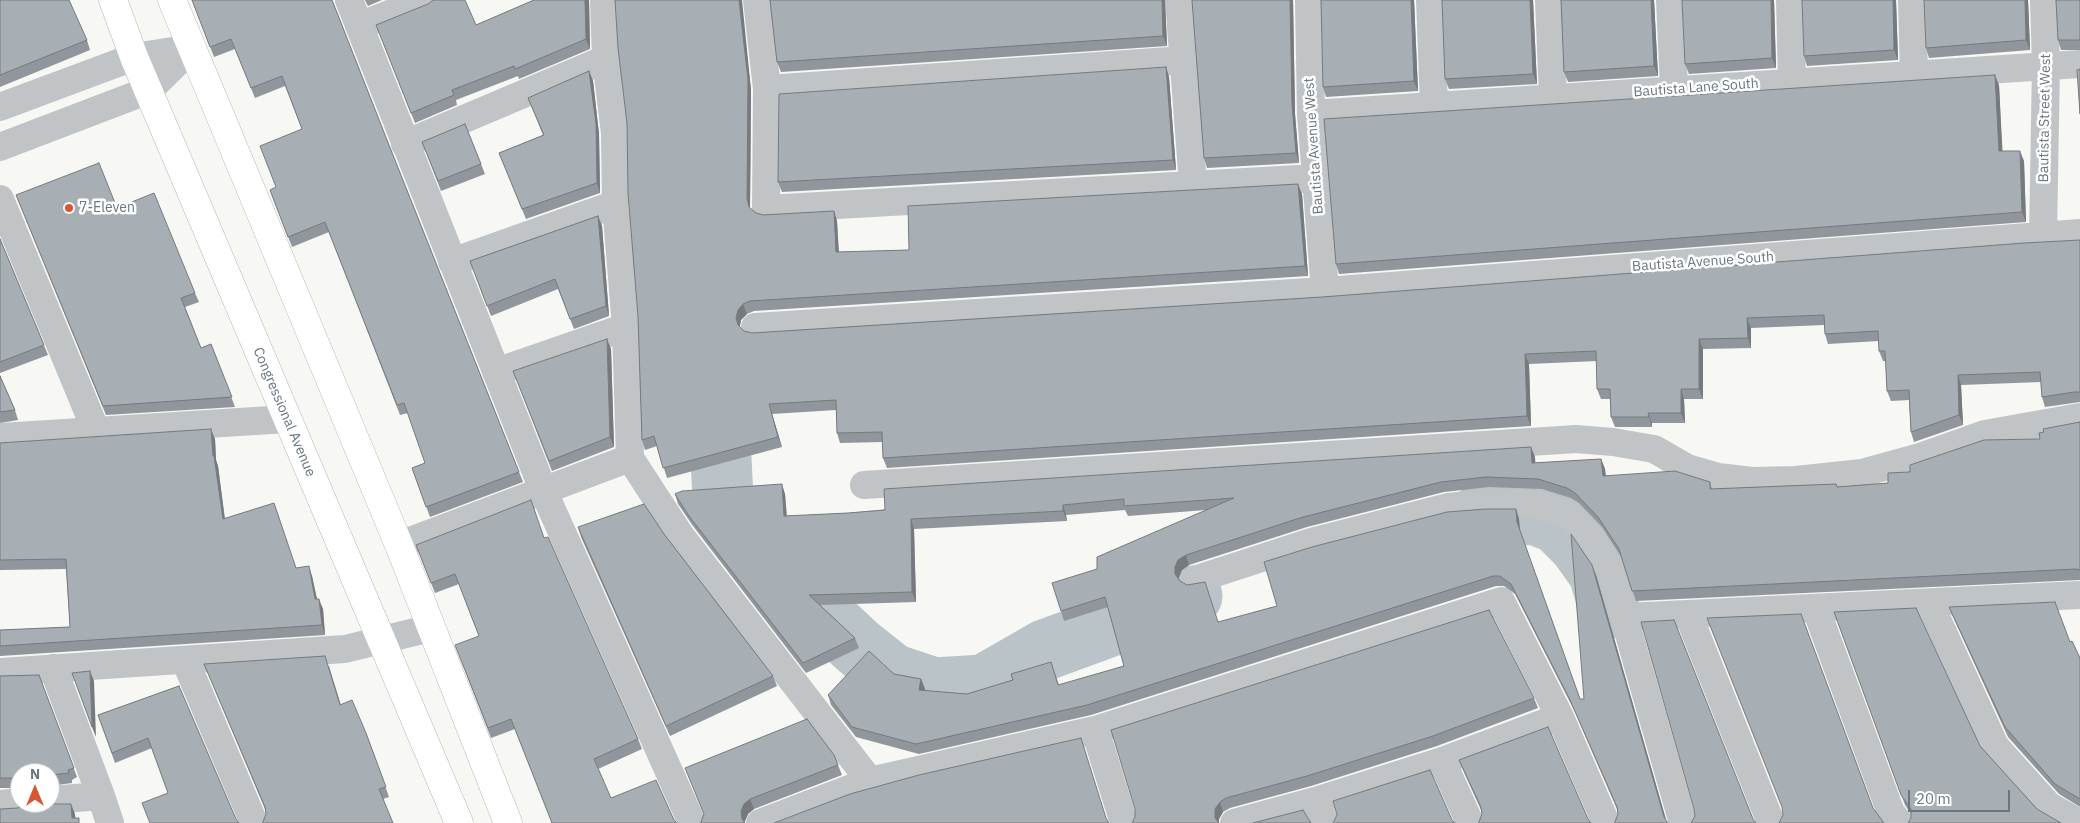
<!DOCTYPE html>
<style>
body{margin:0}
#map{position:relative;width:2080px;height:823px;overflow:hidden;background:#f7f7f4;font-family:"IBM Plex Sans",sans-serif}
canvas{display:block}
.north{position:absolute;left:10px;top:763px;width:50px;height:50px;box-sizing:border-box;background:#fff;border:1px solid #c3c9cd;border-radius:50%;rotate:0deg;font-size:14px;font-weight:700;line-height:20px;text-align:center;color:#687783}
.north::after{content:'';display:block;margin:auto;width:18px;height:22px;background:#d85733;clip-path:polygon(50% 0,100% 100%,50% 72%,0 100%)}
.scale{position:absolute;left:1908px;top:790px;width:102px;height:22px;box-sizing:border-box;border:2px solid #687783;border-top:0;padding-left:6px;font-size:15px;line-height:18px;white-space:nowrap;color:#687783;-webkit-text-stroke:4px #fff;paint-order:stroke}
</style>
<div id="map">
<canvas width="2080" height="823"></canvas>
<div class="north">N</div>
<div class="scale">20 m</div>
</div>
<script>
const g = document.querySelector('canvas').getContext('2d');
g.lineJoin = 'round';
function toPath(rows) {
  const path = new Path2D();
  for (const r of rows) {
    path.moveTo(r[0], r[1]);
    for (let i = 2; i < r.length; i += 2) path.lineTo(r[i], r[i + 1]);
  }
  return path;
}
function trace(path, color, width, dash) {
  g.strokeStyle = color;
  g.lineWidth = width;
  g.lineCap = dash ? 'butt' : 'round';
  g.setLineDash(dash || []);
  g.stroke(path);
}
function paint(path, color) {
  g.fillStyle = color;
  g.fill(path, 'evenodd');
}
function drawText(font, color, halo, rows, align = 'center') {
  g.font = font + ' "IBM Plex Sans",sans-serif';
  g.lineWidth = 5;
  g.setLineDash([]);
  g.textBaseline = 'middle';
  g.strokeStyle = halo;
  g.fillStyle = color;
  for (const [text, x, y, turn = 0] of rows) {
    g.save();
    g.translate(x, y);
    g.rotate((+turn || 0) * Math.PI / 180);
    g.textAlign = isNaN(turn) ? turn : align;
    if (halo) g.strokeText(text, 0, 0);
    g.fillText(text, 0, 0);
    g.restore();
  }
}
const river = toPath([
 [708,382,719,418,723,499,739,535,858,647,892,674,934,688,984,685,1045,650,1192,596],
 [1479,515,1490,513,1536,515,1557,523,1579,545,1599,573,1609,608]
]);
const minor = toPath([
 [349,0,544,492,692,823],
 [604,0,606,59,615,133,616,204,626,327,630,458,680,535,870,781],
 [757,0,767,89,766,209,1316,178],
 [1179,0,1193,185],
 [1309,0,1311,114,1325,291],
 [1430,0,1434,106],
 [1549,0,1553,98],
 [1670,0,1674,89],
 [1790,0,1792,82],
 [1912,0,1914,74],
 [359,26,425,0],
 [767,89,1184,60],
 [0,107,134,57,192,48],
 [1311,114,2080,64],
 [405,144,606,59],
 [0,147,149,90,192,48],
 [0,199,96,431],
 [2043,236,2046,66,2044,0],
 [452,262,616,204],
 [755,327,1325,291,2080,233],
 [496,372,626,327],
 [0,437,287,419],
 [864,485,1576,439,1613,442,1654,449,1687,468,1718,477,1752,481,1796,480,1862,473,1920,457,1985,434,2080,417],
 [399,545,630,458],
 [1194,580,1311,542,1448,507,1489,503,1537,504,1568,514,1589,536,1610,568,1683,823],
 [1930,604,1995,746,2049,806,2079,823],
 [1816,609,1891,813,1900,823],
 [1688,614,1771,823],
 [1625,617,2080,595],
 [185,660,254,823],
 [53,668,101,796],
 [0,672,345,649,431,628],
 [1095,730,1124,823],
 [1442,761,1470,823],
 [50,800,101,796,110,823],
 [1315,801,1325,823],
 [0,804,20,802],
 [760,823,870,781,1095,730,1501,601,1560,717,1606,823],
 [1234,823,1315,801,1442,761,1560,717]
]);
const major = toPath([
 [113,0,134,57,459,823],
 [172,0,399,545,508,823]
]);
const wall = toPath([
 [0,0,87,40,90,50,0,87],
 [192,0,334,5,387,140,523,482,430,517,412,468,425,463,408,413,400,415,329,232,292,247,270,190,276,188,302,129,285,86,255,98,235,49,214,57],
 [365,0,382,0,368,6],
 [534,0,589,0,590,49,519,79,518,76,456,100,457,105,415,123,380,35,428,4,476,25],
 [770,0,1165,0,1167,46,781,72,777,62],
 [1293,0,1295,114,1299,163,1207,168,1204,158],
 [1414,0,1418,91,1326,97,1323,87],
 [1533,0,1537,84,1449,89,1445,79],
 [1561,0,1654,0,1658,76,1568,82,1564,72],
 [1774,0,1776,68,1689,74,1685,64],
 [1896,0,1898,60,1807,66,1804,56],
 [2028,0,2030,50,1929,58,1926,48],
 [2080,0,2080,50,2061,50,2058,40],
 [741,2,751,90,750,208,756,213,763,215,834,211,837,221,839,252,909,250,1302,194,1308,276,754,311,747,314,741,320,740,327,744,331,752,333,1322,297,2080,240,2080,402,2045,407,2042,397,2041,382,1961,385,1963,425,1914,442,1911,432,1909,400,1891,401,1887,391,1886,361,1883,361,1879,351,1879,341,1828,344,1825,334,1824,325,1751,328,1751,348,1703,349,1703,399,1684,399,1685,423,1652,423,1652,427,1615,427,1611,417,1610,399,1601,399,1597,389,1597,361,1529,364,1531,426,887,468,883,458,883,442,840,443,837,433,836,410,772,414,782,447,667,478,657,446,645,450,642,440,638,316,627,123],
 [1166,67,1169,77,1176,170,782,192,778,182],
 [589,71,593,81,599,134,600,193,526,219,499,153,543,135,528,98],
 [1999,85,2002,151,2024,161,2026,222,1339,274,1336,264],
 [465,124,485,174,441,191,422,142],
 [16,195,117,208,195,293,199,302,185,307,201,348,211,344,235,407,106,415],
 [598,216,602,226,609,316,574,329,558,289,491,316,470,261],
 [0,239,48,355,0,373],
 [611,349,614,447,552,471,517,381],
 [0,376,15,410,18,420,0,423],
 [2080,422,2080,580,1636,601,1622,558,1602,527,1579,503,1571,498,1542,489,1489,487,1444,492,1307,527,1189,565,1182,570,1179,577,1179,580,1219,622,1277,606,1516,509,1519,519,1520,532,1580,699,1584,699,1596,575,1666,820,1615,822,1618,814,1617,809,1574,710,1515,594,1504,586,1496,586,1091,715,919,754,856,737,831,705,828,695,894,674,921,679,925,689,924,691,967,694,1013,680,1051,662,1059,685,1124,666,1108,607,1064,621,1061,611,1097,569,1206,510,1128,516,1125,510,1066,515,1067,521,914,529,916,602,820,605,855,638,859,648,806,673,693,526,678,504,675,494,785,494,787,516,848,513,1531,447,1535,457,1535,463,1601,459,1605,469,1606,476,1710,482,1712,489,1836,484,1838,487,1888,483,1910,472,2040,439,2044,432],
 [215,439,216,460,218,466,225,519,297,568,312,576,317,599,323,609,325,635,0,656,0,630,70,627,66,569,0,570,0,443],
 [578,527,664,534,773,676,777,686,670,736,581,537],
 [545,538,638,739,642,749,598,769,552,823,515,729,491,738,459,655,479,636,459,584,435,593,416,545],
 [1949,607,2070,642,2080,658,2080,807,2059,794,2008,737,1953,617],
 [1834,612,1980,746,2037,809,1911,818,1911,814,1905,805],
 [204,664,329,666,341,705,366,733,389,797,383,799,263,822,266,814,265,809],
 [39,675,77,777,72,780,72,783,50,786,50,773,20,773,20,788,0,788,0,676],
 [179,686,168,793,152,748,115,763,98,715],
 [1534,698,1538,708,1437,746,1311,786,1230,808,1223,812,1219,819,1219,823,1132,823],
 [834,755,842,775,754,809,748,814,745,821,745,823,700,823],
 [1459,760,1588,819,1479,822,1482,814,1481,810,1463,770]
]);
const shadedWall = toPath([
 [585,0,589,0,590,49,586,39],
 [739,0,742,0,751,90,750,209,753,217,747,199],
 [1162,0,1165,0,1167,46,1163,36],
 [1290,0,1293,0,1295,114,1299,163,1296,153,1292,104],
 [1411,0,1414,0,1418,91,1414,81],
 [1530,0,1533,0,1537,84,1533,74],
 [1651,0,1654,0,1658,76,1654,66],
 [1771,0,1774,0,1776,68,1772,58],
 [1893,0,1896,0,1898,60,1894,50],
 [2025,0,2028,0,2030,50,2026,40],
 [1166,67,1169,77,1176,170,1173,160],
 [589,71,593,81,599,134,600,193,597,183],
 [1995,75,1999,85,2003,161,1999,151],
 [2020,151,2024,161,2026,222,2022,212],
 [1298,184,1302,194,1308,276,1305,266],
 [834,211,837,221,839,262,836,252],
 [598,216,602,226,609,316,606,306],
 [743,304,747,314,741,320,739,328,742,335,736,318,738,310],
 [1747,318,1751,328,1751,348,1748,338],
 [607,339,611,349,614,447,610,437],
 [1699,339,1703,349,1703,399,1699,389],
 [1525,354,1529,364,1531,426,1527,416],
 [1958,375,1961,385,1963,425,1959,415],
 [1681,389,1684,399,1685,423,1681,413],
 [769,404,772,414,782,447,778,437],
 [1648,413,1652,423,1652,427,1649,417],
 [211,429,215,439,216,460,218,466,226,529,223,519,213,456],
 [1531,447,1535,457,1536,473,1532,463],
 [1601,459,1605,469,1606,486,1603,476],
 [782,484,785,494,787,526,784,516],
 [1063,505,1066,515,1067,521,1063,511],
 [1516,509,1519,519,1520,532,1517,522],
 [911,519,914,529,916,602,912,592],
 [1186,555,1189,565,1182,570,1179,577,1179,584,1175,574,1175,567,1178,560],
 [1592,565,1596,575,1667,823,1664,817],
 [309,566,312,576,319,609,315,599],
 [319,599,323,609,325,635,322,625],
 [90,671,94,681,96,737,92,727],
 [921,679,925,689,923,700,919,690],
 [750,799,754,809,748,814,745,821,745,823,742,819,741,811,744,804],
 [1220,802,1223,812,1219,819,1219,823,1215,818,1215,809],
 [71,804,75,814,76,823,72,818]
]);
const building = toPath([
 [0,0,69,0,87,40,0,75,0,0],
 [192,0,332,0,387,140,519,472,426,507,412,468,425,463,404,403,397,405,325,222,288,237,270,190,276,187,260,146,302,129,282,76,251,88,231,39,210,47,192,0],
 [433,0,465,0,476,25,534,0,585,0,586,39,515,69,514,66,452,90,454,95,411,113,376,25,428,4,433,0],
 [615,0,739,0,748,80,747,199,749,207,756,213,763,215,834,211,836,252,909,250,908,206,1298,184,1305,266,750,301,743,304,738,310,736,318,738,325,744,331,752,333,1322,297,2024,243,2080,240,2080,392,2074,392,2042,397,2040,372,1958,375,1959,415,1911,432,1909,390,1887,391,1885,351,1879,351,1878,331,1825,334,1824,315,1747,318,1748,338,1699,339,1699,389,1681,389,1681,413,1648,413,1649,417,1611,417,1610,389,1597,389,1596,351,1525,354,1527,416,883,458,882,432,837,433,836,400,769,404,778,437,663,468,654,436,642,440,638,316,628,193,627,123,618,48,615,0],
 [770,0,1162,0,1163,36,777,62,770,0],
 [1192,0,1290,0,1292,104,1296,153,1204,158,1192,0],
 [1321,0,1411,0,1414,81,1323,87,1321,0],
 [1442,0,1530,0,1533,74,1445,79,1442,0],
 [1561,0,1651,0,1654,66,1564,72,1561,0],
 [1682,0,1771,0,1772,58,1685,64,1682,0],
 [1802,0,1893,0,1894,50,1804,56,1802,0],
 [1924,0,2025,0,2026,40,1926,48,1924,0],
 [2056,0,2080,0,2080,40,2058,40,2056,0],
 [1166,67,1173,160,778,182,779,94,1166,67],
 [2080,69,2080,114,2077,70,2080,69],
 [589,71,596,124,597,183,522,209,499,153,544,135,528,98,589,71],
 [1995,75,1999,151,2020,151,2022,212,1336,264,1324,119,1995,75],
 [465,124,481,164,438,181,422,142,465,124],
 [99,163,117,208,154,193,195,293,181,298,201,348,211,344,232,397,103,406,16,195,99,163],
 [598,216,606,306,570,319,555,279,487,306,470,261,598,216],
 [0,239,44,345,0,362,0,239],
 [607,339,610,437,549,461,513,371,607,339],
 [0,376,15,410,0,412,0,376],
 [2080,422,2080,570,2076,569,1632,591,1619,549,1598,517,1575,493,1567,488,1538,479,1486,477,1441,482,1303,517,1186,555,1178,560,1175,567,1175,574,1180,581,1187,585,1205,582,1218,622,1277,606,1264,562,1312,547,1447,512,1486,509,1516,509,1517,522,1580,699,1584,699,1571,534,1592,565,1664,817,1668,823,1614,823,1615,822,1618,814,1617,807,1570,700,1511,584,1500,576,1493,576,1087,705,916,744,852,727,828,695,869,651,894,674,921,679,919,690,967,694,1013,680,1011,674,1051,662,1058,685,1124,666,1105,597,1061,611,1052,583,1097,569,1097,557,1234,498,1124,506,1124,499,1063,505,1063,511,911,519,912,592,809,595,855,638,803,663,689,516,675,494,682,491,782,484,784,516,848,513,885,510,884,489,1531,447,1532,463,1601,459,1603,476,1675,471,1710,482,1710,489,1836,484,1837,487,1888,483,1888,473,1910,472,1910,465,1984,440,2040,439,2039,433,2044,432,2043,429,2080,422],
 [211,429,213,456,214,456,223,519,274,503,296,568,309,566,315,599,319,599,322,625,0,646,0,630,70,627,66,559,0,560,0,443,211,429],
 [531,500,544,538,548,537,638,739,594,759,611,798,656,780,674,820,677,823,552,823,511,719,488,728,455,645,479,636,455,574,431,583,416,545,531,500],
 [644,504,664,534,773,676,666,726,578,527,644,504],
 [2055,602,2070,642,2072,641,2080,658,2080,799,2055,784,2005,727,1949,607,2055,602],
 [1916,608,1980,746,2037,809,2061,823,1908,823,1911,818,1911,809,1901,795,1834,612,1916,608],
 [1489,610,1534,698,1433,736,1307,776,1226,798,1220,802,1215,809,1215,818,1219,823,1132,823,1135,817,1135,809,1111,730,1489,610],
 [1801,614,1873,808,1884,823,1779,823,1783,815,1782,807,1707,618,1801,614],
 [1674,620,1753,819,1756,823,1691,823,1695,816,1694,809,1641,622,1674,620],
 [325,656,340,705,352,700,366,733,386,787,379,789,393,823,262,823,263,822,266,814,265,807,204,664,325,656],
 [90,671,92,727,72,673,90,671],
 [39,675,74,768,68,770,69,773,50,775,50,773,20,773,20,778,0,778,0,676,39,675],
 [179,686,236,819,239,823,150,823,142,803,168,793,148,738,112,753,98,715,179,686],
 [807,719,834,755,838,765,750,799,744,804,741,811,742,819,745,823,700,823,701,822,704,814,685,768,807,719],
 [1548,727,1588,819,1591,823,1478,823,1479,822,1482,814,1481,807,1459,760,1548,727],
 [1081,738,1106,818,1109,823,774,823,850,794,919,775,1081,738],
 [1430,770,1452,820,1455,823,1333,823,1337,815,1333,801,1430,770],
 [27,803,38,803,40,804,71,804,72,818,79,818,79,823,0,823,0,809,18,808,26,804,27,803],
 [1303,810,1311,823,1253,823,1303,810]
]);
const markers = [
 [69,208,5,"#d85733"]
];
const streetNames = [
 ["Bautista Lane South",1696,88,-4],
 ["Bautista Street West",2045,118,-89],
 ["Bautista Avenue West",1314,146,-94],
 ["Bautista Avenue South",1703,262,-4],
 ["Congressional Avenue",284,412,67]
];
const poiNames = [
 ["7-Eleven",79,208]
];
trace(river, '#b9c3c8', 61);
trace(major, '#b4b8bb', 29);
trace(minor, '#c0c4c7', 28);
trace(major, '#fff', 28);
paint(wall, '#90969b');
paint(shadedWall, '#767a7e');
paint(building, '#a8afb4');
trace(building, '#767a7e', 1);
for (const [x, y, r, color] of markers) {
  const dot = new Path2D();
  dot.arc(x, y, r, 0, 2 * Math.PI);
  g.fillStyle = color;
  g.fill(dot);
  trace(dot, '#fff', 2);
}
drawText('14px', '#687783', '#fff', streetNames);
drawText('14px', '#687783', '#fff', poiNames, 'left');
</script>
